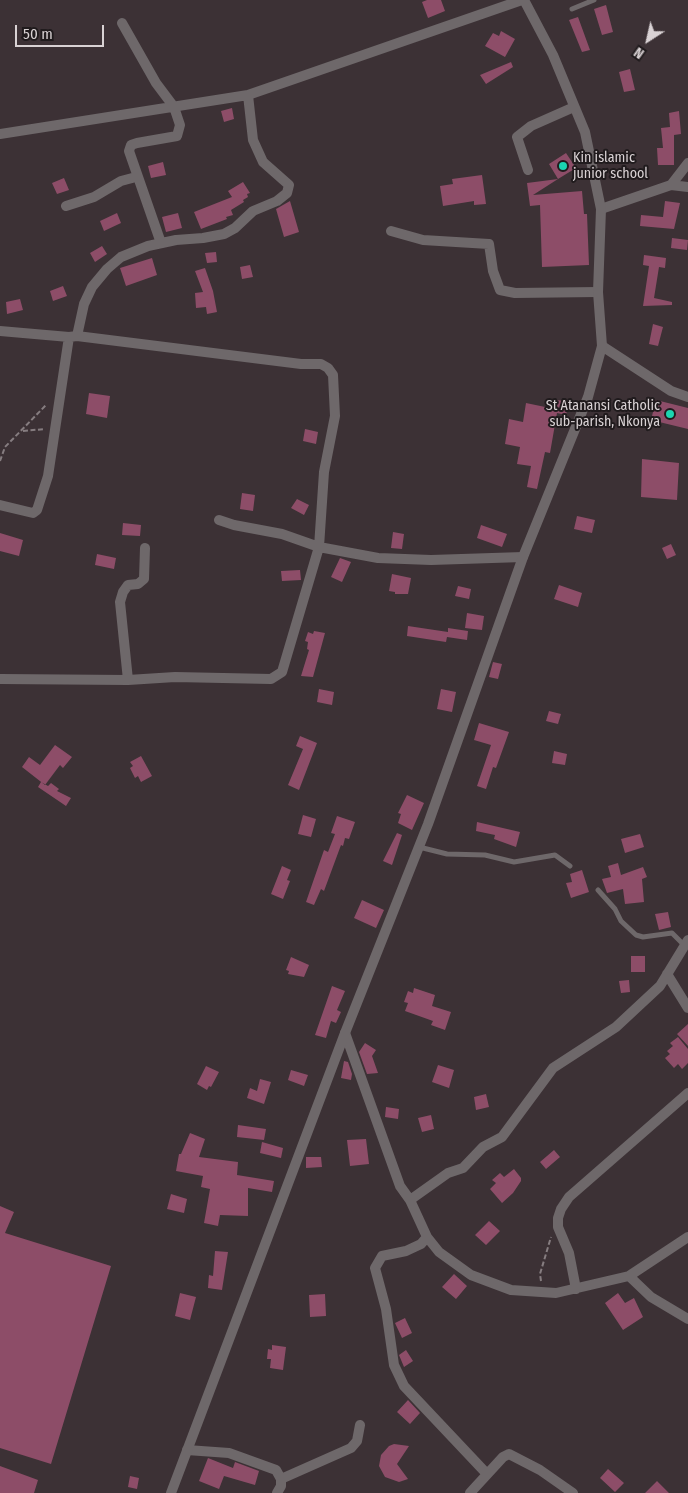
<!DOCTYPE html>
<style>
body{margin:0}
#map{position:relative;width:688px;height:1493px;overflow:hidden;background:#3c3135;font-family:"Fira Sans Condensed",sans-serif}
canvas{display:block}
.north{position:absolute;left:623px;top:15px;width:50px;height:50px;-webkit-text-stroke:4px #201b1d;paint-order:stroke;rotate:215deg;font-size:14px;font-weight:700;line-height:20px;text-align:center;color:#d9d2d4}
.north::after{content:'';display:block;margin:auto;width:18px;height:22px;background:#d9d2d4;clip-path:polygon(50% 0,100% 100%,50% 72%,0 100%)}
.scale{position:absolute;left:15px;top:25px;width:89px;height:22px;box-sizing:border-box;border:2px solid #d9d2d4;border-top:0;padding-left:6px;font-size:15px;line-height:18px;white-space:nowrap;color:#d9d2d4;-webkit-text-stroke:4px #201b1d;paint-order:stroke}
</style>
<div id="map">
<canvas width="688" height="1493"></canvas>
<div class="north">N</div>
<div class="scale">50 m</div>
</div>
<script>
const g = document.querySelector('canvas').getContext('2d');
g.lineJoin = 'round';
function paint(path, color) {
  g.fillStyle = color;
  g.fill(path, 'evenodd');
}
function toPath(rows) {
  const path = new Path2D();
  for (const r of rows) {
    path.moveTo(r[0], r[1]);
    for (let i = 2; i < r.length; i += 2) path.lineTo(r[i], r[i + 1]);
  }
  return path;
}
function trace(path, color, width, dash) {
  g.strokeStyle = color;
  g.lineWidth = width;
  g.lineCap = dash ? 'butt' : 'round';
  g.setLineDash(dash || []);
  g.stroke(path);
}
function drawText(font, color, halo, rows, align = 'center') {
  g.font = font + ' "Fira Sans Condensed",sans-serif';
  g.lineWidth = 4;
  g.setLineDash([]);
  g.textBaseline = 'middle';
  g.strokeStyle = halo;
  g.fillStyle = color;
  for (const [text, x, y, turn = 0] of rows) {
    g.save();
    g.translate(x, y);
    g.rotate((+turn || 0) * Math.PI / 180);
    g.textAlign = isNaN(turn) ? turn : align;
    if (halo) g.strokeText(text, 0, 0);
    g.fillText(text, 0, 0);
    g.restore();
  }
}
const building = toPath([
 [427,0,441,0,445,11,428,18,422,2],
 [606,5,613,32,602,35,594,9],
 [578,17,590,50,582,52,569,20],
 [501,31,515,39,505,57,485,46,493,33,499,36],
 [511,62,513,67,486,84,480,75],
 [630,69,635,90,624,92,619,72],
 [232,108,234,119,224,122,221,111],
 [679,111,681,134,674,135,674,165,658,165,657,148,663,148,661,128,670,127,669,113],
 [566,153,576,168,558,179,549,164],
 [163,162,166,175,151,178,148,166],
 [482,175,486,204,474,205,474,201,443,206,440,186,453,184,452,179],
 [64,178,69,190,57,194,52,183],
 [558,179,533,195,582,191,584,214,587,214,589,265,542,267,540,205,530,206,527,183],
 [243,182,250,193,247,194,248,197,243,200,244,202,231,210,233,215,226,217,227,219,201,229,194,212,232,197,228,191],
 [290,201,299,232,284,237,276,209],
 [665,201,680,203,674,229,640,226,641,215,663,217],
 [117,213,121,223,104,231,100,221],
 [178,213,182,228,166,232,162,217],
 [672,238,688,240,687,250,671,248],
 [102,246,107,254,95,262,90,253],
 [216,252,217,262,207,263,205,253],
 [644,255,666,258,665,268,659,267,654,298,672,302,672,305,643,306,649,266,643,265],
 [152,258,157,275,126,286,120,268],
 [250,265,253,277,242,279,240,267],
 [205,268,213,291,217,312,207,314,206,307,196,308,195,293,203,292,195,271],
 [63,286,67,296,53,301,50,291],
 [20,299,23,310,7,314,6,302],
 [653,324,663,327,658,346,649,344],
 [89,393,110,396,107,418,86,414],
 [552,399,569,402,566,415,557,413,550,453,545,452,537,489,527,487,531,466,517,464,520,447,505,444,509,419,523,422,526,403,550,408],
 [656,400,688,408,688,429,651,420],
 [305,429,318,432,316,444,303,441],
 [642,459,679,463,677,500,641,497],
 [242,493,255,495,253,511,240,509],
 [297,499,309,505,304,515,291,508],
 [577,516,595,520,592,533,574,529],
 [123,523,141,525,140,536,122,535],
 [481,525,507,534,502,547,477,538],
 [393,532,404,534,402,549,391,548],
 [0,533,23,540,19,556,0,551],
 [671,544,676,555,667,559,662,548],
 [97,554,116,558,114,569,95,565],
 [340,558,351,562,342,582,331,577],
 [300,570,301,580,282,581,281,571],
 [392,574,411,578,408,594,395,594,395,592,389,591],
 [559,585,582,593,578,607,554,599],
 [458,586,471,589,469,599,455,596],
 [467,613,484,616,482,630,465,628],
 [408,626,448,632,448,628,468,631,467,640,447,637,446,642,407,636],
 [314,631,325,633,313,677,301,676,309,650,307,649,308,642,305,641,308,632,313,634],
 [493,662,502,664,498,679,489,677],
 [319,689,334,692,332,705,317,702],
 [441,689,456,692,452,712,437,709],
 [549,711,561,714,558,724,546,721],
 [479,723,509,732,496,768,493,767,486,789,477,786,491,745,474,740],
 [300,736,317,743,299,790,288,785,303,749,296,746],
 [55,745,72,757,63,768,60,765,45,785,22,767,29,757,40,765],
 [554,751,567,754,565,765,552,763],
 [141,756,152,776,141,782,138,776,135,778,130,768,133,766,130,762],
 [41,782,48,786,51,783,59,789,57,791,71,798,66,806,38,787],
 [407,795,424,803,412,830,398,823,401,814,398,813],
 [303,815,316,819,311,837,298,834],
 [337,816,355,822,349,839,345,838,343,846,341,845,324,891,321,889,314,905,306,902,324,850,328,852,335,834,331,833],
 [477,822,520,832,516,847,494,839,495,835,476,831],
 [397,833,402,835,392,865,383,861],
 [640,834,644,847,625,853,621,839],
 [618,863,621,875,643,867,647,877,642,879,644,902,625,904,623,889,607,893,602,879,611,877,608,866],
 [282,866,291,870,287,880,290,881,283,899,271,894],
 [582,870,589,892,571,898,566,883,572,882,570,874],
 [362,900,384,910,376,928,354,918],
 [668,912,671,927,659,930,655,914],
 [631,956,645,956,645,972,631,972],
 [291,957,309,965,304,977,288,974,289,971,286,970],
 [629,980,630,992,621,993,619,981],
 [332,986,345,991,337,1010,341,1012,336,1023,331,1021,326,1038,315,1035],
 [414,988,435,995,432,1006,451,1012,445,1030,431,1025,433,1021,405,1011,408,1003,404,1002,408,991,413,993],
 [688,1024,688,1046,677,1034],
 [678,1037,688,1049,688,1063,682,1069,678,1064,674,1068,665,1058,670,1054,667,1051,673,1046,670,1043],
 [365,1043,376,1050,372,1056,378,1073,367,1074,359,1052],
 [344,1061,348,1062,352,1074,351,1080,341,1078],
 [438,1065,454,1070,449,1088,432,1082],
 [206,1066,219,1072,211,1087,209,1086,207,1090,197,1084],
 [291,1070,308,1075,304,1086,288,1080],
 [260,1079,271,1082,264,1104,247,1098,250,1088,257,1091],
 [486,1094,489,1107,476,1110,474,1097],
 [386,1107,399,1109,398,1119,385,1117],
 [431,1115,434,1129,422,1132,418,1118],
 [238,1125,266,1129,264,1140,237,1137],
 [190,1133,205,1139,199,1157,238,1162,237,1175,274,1181,272,1192,248,1188,248,1216,220,1215,218,1226,204,1223,210,1189,201,1187,203,1176,176,1171,179,1154,181,1154],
 [366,1139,369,1164,350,1166,347,1140],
 [262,1142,283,1148,281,1158,260,1153],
 [554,1150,560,1157,546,1169,540,1162],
 [306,1157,321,1157,322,1167,306,1168],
 [514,1169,521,1178,521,1181,513,1193,502,1203,490,1189,496,1183,492,1180,500,1173,504,1177],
 [171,1194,187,1199,184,1213,167,1209],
 [0,1206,14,1212,5,1233,111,1266,51,1464,0,1448],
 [489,1221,500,1231,486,1245,475,1235],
 [215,1251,228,1252,222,1290,208,1288,209,1275,213,1276],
 [454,1274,467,1286,456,1299,442,1287],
 [180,1293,196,1297,190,1320,175,1316],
 [618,1293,625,1303,634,1298,643,1317,623,1330,605,1303],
 [325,1294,326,1316,310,1317,309,1295],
 [405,1318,412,1333,402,1338,395,1323],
 [272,1345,286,1347,283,1370,270,1368,271,1359,267,1359,268,1349,272,1350],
 [406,1350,413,1361,404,1367,399,1355],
 [408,1400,420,1413,410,1424,397,1412],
 [394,1444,409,1446,397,1464,408,1479,399,1482,385,1477,379,1466,381,1455,389,1446],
 [208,1458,233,1468,235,1462,259,1471,255,1485,224,1476,219,1489,199,1481],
 [0,1466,38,1480,34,1493,0,1493],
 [608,1469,624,1483,615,1492,600,1478],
 [130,1476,139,1478,137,1489,128,1487],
 [657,1481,669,1493,645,1493]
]);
const path = toPath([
 [23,431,45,429],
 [0,461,5,447,47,404],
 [541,1281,540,1274,551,1237]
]);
const service = toPath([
 [572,9,594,0],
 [419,847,447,854,485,855,514,862,555,855,570,866],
 [598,890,615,909,621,921,636,935,643,937,672,933,684,945]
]);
const minor = toPath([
 [122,23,156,83,174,107,180,125,177,136,137,143,131,145,129,151,161,243],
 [0,134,248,95,522,0],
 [528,170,517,137,531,126,574,107],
 [671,185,688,163],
 [66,206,94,197,121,181,136,177],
 [601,209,671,185,688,187],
 [391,231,423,240,489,244,493,271,500,290,515,293,598,292],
 [0,331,69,337],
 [77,336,301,364,321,364,328,368,333,375,335,416,324,472,319,547,282,672,271,679,175,677,128,680],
 [602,346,671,391,688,397],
 [0,505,33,513,37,510,48,476,69,337,77,336,84,304,92,287,107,269,121,257,148,246,176,240,203,238,224,234,235,228,253,211,277,201,287,193,289,185,263,162,253,140,248,95],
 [219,520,234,525,282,534,319,547,378,558,431,560,523,557],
 [0,679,128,680,120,602,123,592,128,585,138,584,144,579,145,548],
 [667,974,688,1008],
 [345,1033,400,1186,410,1200,427,1237,439,1252,471,1275,511,1290,556,1293,629,1276,688,1237],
 [410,1200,448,1173,463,1168,483,1147,502,1137,553,1068,616,1027,660,986,688,940],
 [427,1237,421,1244,406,1251,382,1256,375,1268,386,1309,394,1365,404,1386,487,1474],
 [629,1276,651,1297,688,1319],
 [576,1289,569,1253,558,1227,558,1218,561,1209,569,1197,688,1093],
 [187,1450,229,1453,276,1470,281,1479,281,1486,277,1493],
 [281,1479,351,1448,357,1441,360,1425],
 [470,1493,503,1457,509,1454,540,1470,573,1493]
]);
const tertiary = toPath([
 [171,1493,345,1033,428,824,523,557,588,397,602,346,598,292,601,209,585,132,553,55,524,0]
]);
const markers = [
 [563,166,5,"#1bd5b1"],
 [670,414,5,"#1bd5b1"]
];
const poiNames = [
 ["Kin islamic",573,158],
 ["junior school",573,174],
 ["St Atanansi Catholic",660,406,"right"],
 ["sub-parish, Nkonya",660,422,"right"]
];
paint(building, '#8d4d68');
trace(path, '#867d80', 2, [5, 2.5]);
trace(service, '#6e686a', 5);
trace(minor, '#6e686a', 10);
trace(tertiary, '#6e686a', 10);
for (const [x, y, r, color] of markers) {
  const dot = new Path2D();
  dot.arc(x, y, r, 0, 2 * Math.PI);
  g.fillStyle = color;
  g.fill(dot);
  trace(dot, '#201b1d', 2);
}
drawText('14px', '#d9d2d4', '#201b1d', poiNames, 'left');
</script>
